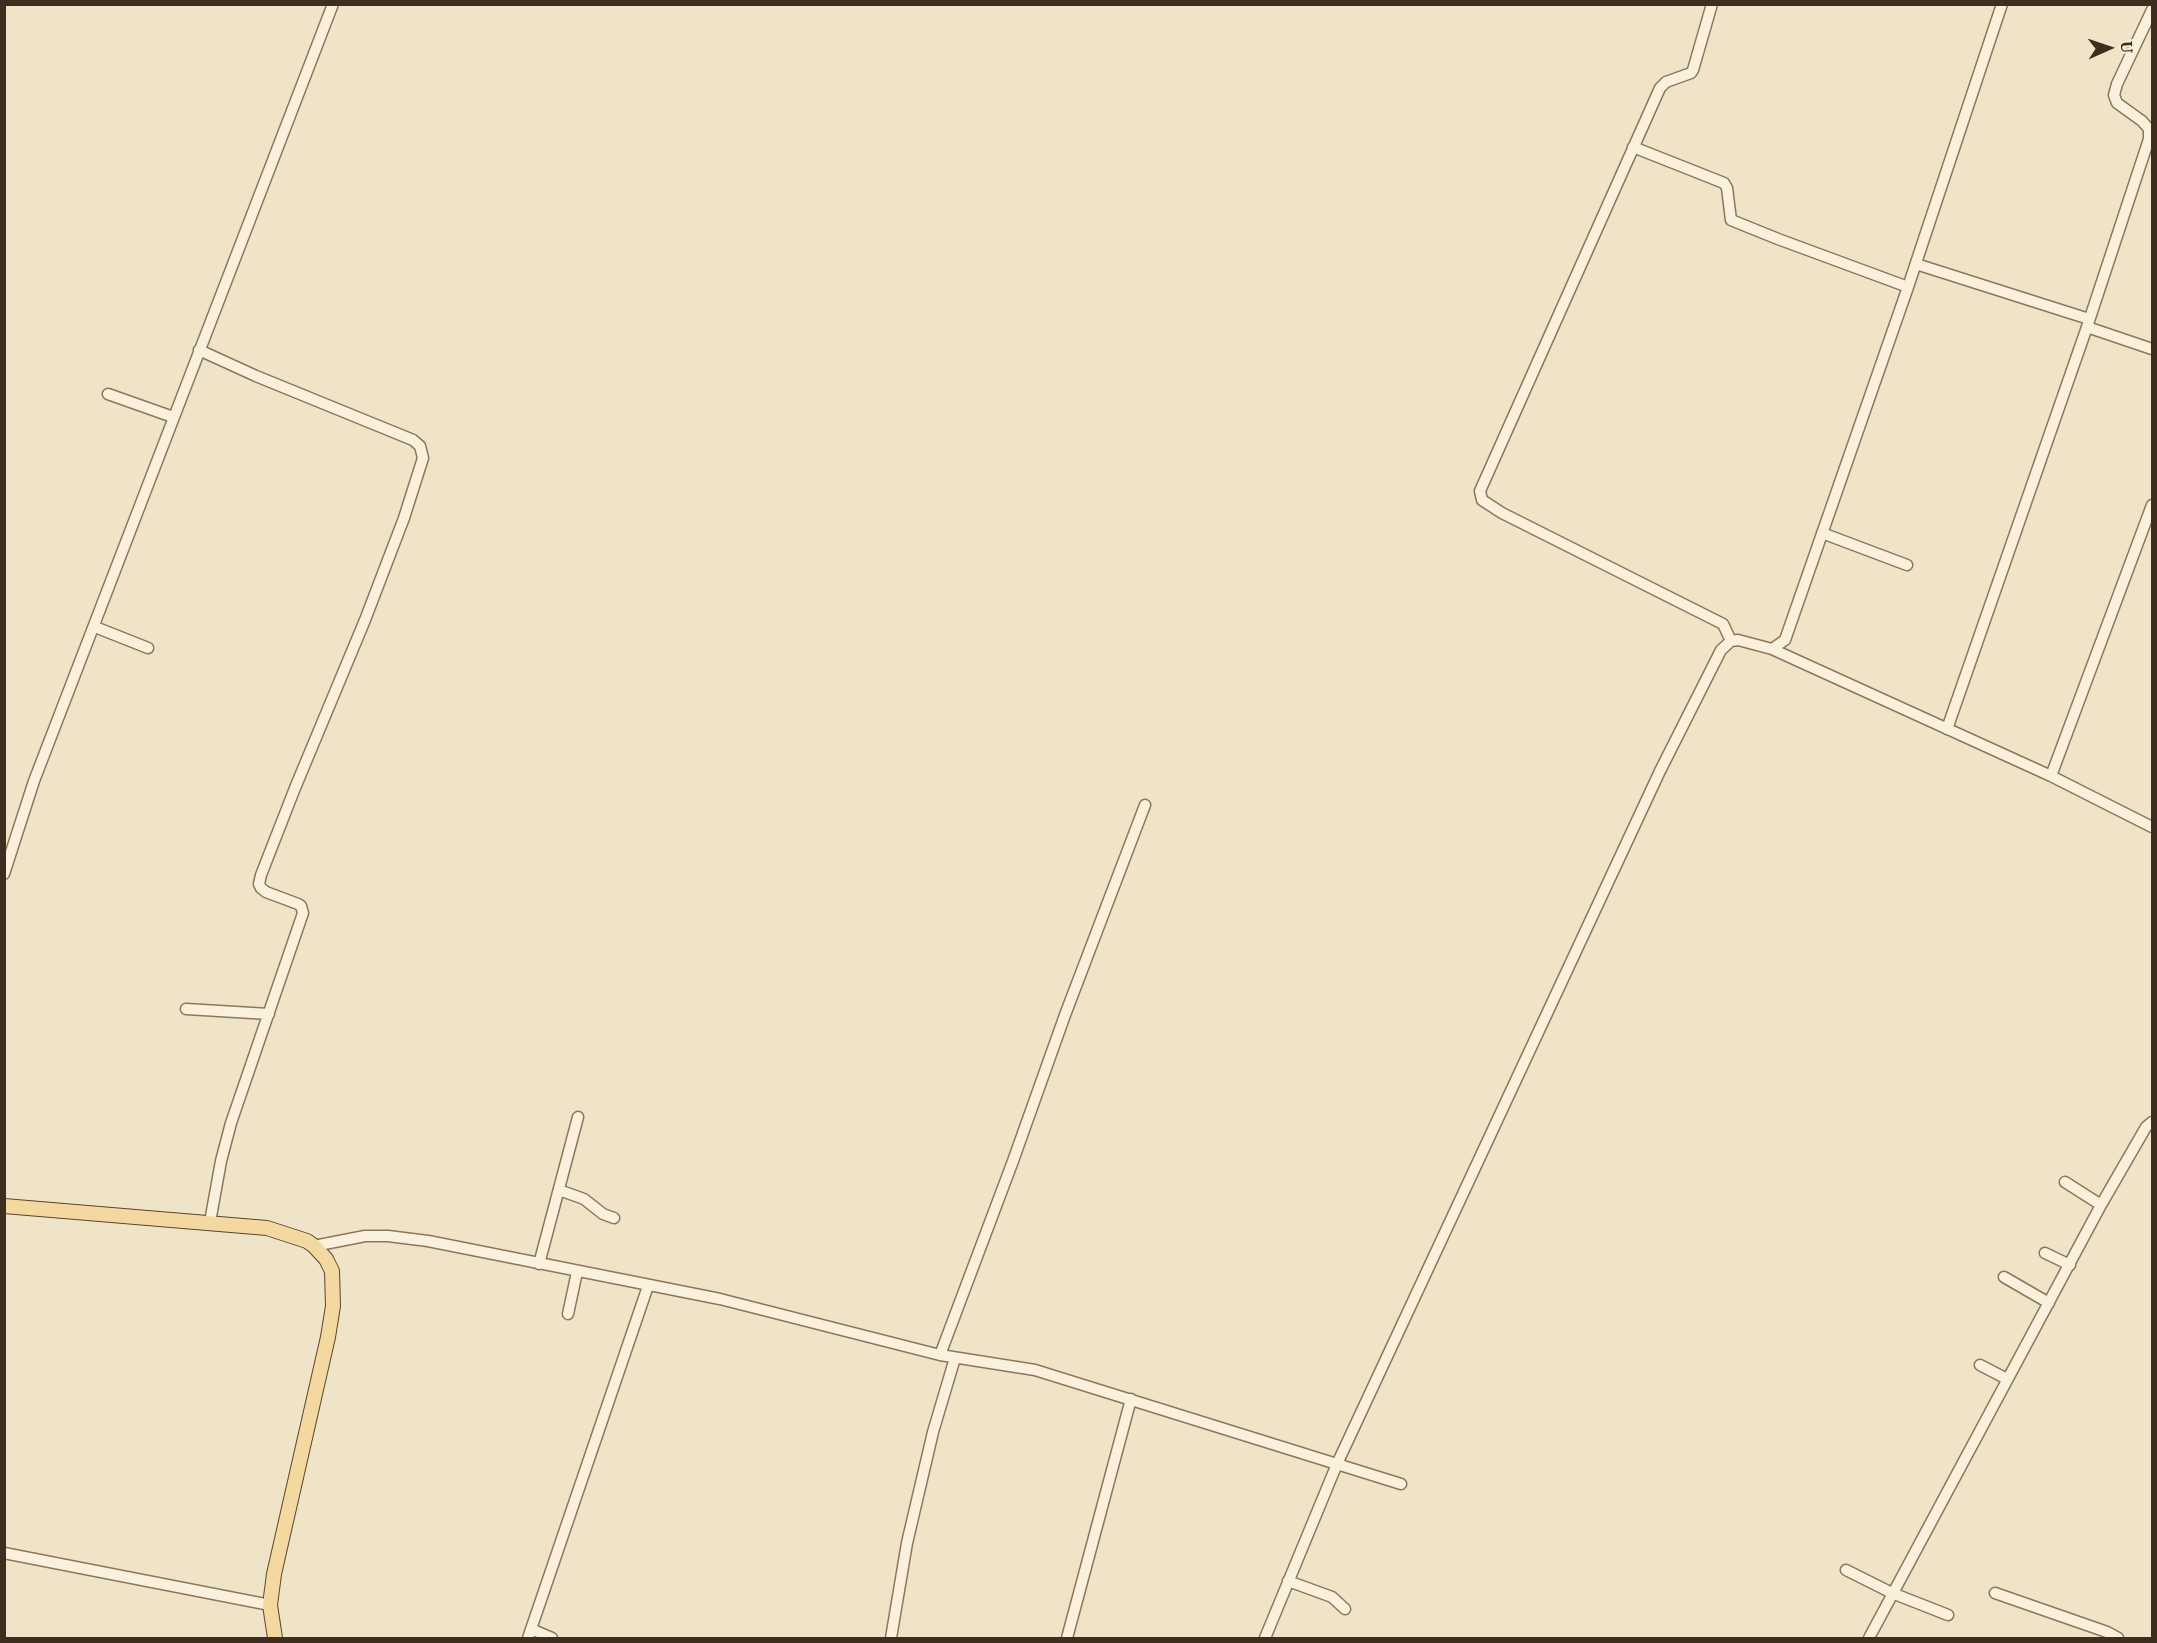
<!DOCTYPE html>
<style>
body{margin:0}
#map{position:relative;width:2157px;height:1643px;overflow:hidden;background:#f0e4c8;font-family:"IBM Plex Serif",serif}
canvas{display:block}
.frame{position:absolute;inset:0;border:6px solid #3d2e20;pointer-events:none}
.north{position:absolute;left:2079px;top:18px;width:60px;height:60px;-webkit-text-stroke:4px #f7eed8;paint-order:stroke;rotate:87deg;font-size:16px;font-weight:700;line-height:24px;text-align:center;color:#3d2e20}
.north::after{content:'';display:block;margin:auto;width:21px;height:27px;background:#3d2e20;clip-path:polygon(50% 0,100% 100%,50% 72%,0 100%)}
</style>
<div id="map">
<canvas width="2157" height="1643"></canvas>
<div class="frame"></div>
<div class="north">U</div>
</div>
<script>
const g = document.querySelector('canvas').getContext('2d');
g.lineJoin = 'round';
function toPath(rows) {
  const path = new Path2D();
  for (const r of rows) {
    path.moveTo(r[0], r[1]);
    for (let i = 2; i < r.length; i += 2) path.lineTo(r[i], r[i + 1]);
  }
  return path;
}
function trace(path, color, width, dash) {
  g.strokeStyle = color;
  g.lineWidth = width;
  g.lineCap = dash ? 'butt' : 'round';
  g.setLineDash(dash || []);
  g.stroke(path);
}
const minor = toPath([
 [1712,4,1693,70,1691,73,1666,82,1660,88,1480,491,1482,500,1502,513,1723,624,1731,641],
 [1633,147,1724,183,1727,188,1731,220,1778,239,1908,287],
 [1916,264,2089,319],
 [2087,327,2152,349],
 [199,350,256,376,413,440,420,446,423,458,404,518,365,620,295,788,261,875,259,884,261,888,266,892,298,904,301,906,303,913,231,1123,221,1161,210,1222],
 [108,394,173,417],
 [1822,533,1907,565],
 [95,627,148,648],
 [1772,649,2051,776,2152,827],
 [1947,729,2087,327,2149,139,2149,129,2142,121,2117,103,2114,95,2117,84,2152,10],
 [2051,776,2152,505],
 [4,874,34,781,333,4],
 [186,1009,269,1014],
 [2065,1182,2101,1205],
 [559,1190,584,1199,603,1214,614,1218],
 [314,1246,365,1236,388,1236,428,1241,720,1299,940,1355,1035,1370,1401,1484],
 [2045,1253,2070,1265],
 [539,1264,578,1117],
 [2004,1277,2049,1303],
 [568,1314,577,1272],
 [940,1355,1013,1161,1065,1015,1145,805],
 [1980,1365,2007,1379],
 [4,1553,270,1605],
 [1846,1570,1892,1593,1948,1615],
 [1288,1581,1332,1597,1345,1609],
 [1995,1593,2107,1632,2118,1638],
 [531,1629,552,1638],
 [528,1638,648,1286],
 [891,1638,907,1543,933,1432,955,1358],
 [1067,1638,1131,1399],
 [1265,1638,1337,1464,1660,771,1721,650,1731,641,1738,640,1772,649,1785,640,1908,287,2002,4],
 [1869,1638,2101,1205,2146,1127,2152,1122]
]);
const major = toPath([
 [4,1206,267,1228,307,1241,314,1246,326,1259,332,1271,333,1306,328,1337,274,1574,270,1605,275,1638]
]);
trace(minor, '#8d765c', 13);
trace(major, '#5b4430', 16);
trace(minor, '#faf1dc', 10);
trace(major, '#f3d9a0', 14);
</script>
